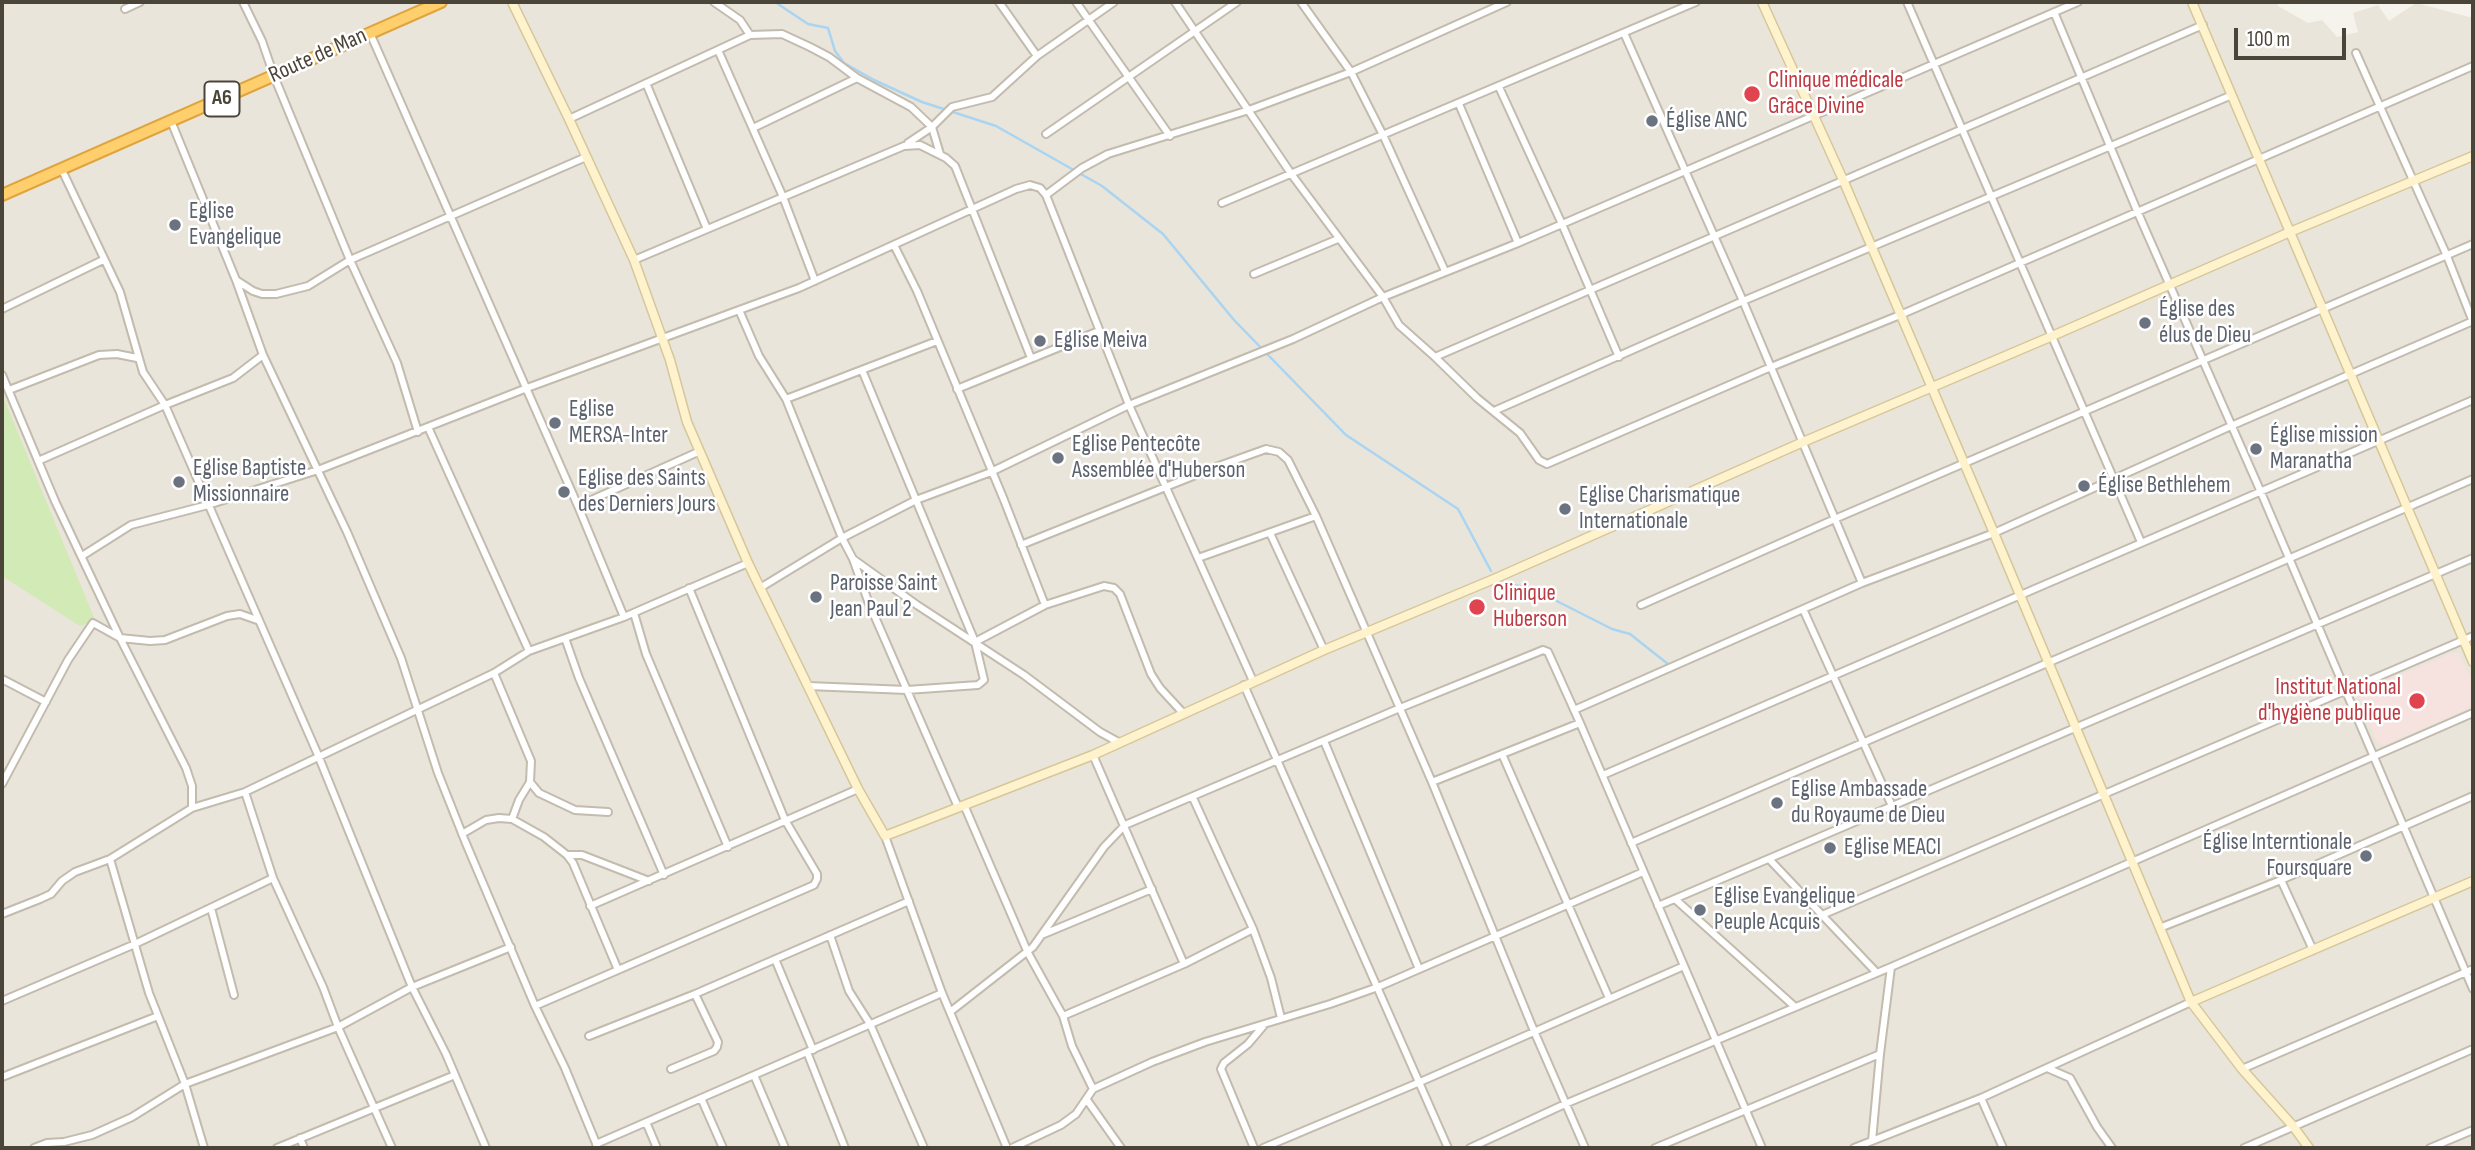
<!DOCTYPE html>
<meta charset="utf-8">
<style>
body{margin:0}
#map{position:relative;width:2475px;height:1150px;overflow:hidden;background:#f6f3ec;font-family:"Sofia Sans Condensed",sans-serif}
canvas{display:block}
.frame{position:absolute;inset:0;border:4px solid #4b4439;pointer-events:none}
.scale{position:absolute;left:2234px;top:28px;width:112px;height:32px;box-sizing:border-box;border:4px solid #4b4439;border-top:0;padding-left:9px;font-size:21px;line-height:24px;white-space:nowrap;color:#4b4439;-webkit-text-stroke:5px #fff;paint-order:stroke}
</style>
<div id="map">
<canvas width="2475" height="1150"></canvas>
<div class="frame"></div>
<div class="scale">100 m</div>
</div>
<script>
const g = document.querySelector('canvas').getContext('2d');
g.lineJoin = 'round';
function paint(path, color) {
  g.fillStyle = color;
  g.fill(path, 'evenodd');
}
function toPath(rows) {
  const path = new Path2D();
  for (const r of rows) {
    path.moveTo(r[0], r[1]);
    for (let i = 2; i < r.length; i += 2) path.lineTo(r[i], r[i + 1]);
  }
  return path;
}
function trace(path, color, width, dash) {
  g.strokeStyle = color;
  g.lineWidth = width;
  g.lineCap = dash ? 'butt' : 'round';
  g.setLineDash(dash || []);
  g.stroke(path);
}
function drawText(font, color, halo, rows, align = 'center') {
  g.font = font + ' "Sofia Sans Condensed",sans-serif';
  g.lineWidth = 5;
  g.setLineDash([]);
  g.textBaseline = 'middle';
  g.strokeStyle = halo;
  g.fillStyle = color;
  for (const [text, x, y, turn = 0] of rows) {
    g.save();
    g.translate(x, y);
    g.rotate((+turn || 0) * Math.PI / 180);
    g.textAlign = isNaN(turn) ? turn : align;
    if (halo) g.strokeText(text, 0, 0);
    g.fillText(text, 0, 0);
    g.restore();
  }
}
const residential = toPath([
 [2,2,2277,2,2278,6,2308,23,2322,20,2337,37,2358,32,2353,13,2378,5,2389,21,2416,3,2473,18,2473,1148,2,1148]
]);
const medical = toPath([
 [2453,653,2459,653,2473,683,2473,706,2384,745,2377,742,2359,697,2361,691]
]);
const green = toPath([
 [2,394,95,620,80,626,2,576]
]);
const stream = toPath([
 [775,2,808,24,828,28,835,51,844,63,874,80,922,102,996,126,1102,186,1163,234,1234,320,1346,435,1458,509,1491,571],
 [1501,584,1529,587,1612,629,1630,634,1668,664]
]);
const street = toPath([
 [243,2,262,41,274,76,350,260,397,363,418,432],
 [714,2,740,20,750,35,782,34,810,47,829,57,857,78,911,107,932,127,940,154],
 [999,2,1037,56],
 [1076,2,1170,136],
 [1175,2,1292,175,1383,297,1399,325,1435,357,1477,398,1520,433,1539,460,1547,464,1771,367,1900,315,2473,66],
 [1301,2,1351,72,1384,137,1445,271],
 [1907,2,2141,542],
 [125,9,140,2],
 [2054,12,2138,213,2260,490,2473,989],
 [370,33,578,506,624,617],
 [1624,33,1743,301,1862,583],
 [718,50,783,197,815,281],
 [2356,53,2447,256,2473,322],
 [646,83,707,229],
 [1499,87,1562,224,1619,357],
 [1459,104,1518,243],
 [569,119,750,35],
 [171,121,236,280,263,355],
 [753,128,857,78],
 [1046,134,1237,2],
 [908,143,932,127,952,107,992,97,1037,56,1114,2],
 [61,168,120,292,143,372,165,405,318,755,412,987,446,1054,486,1148],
 [1046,195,1082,168,1108,154,1249,110,1351,72,1507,2],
 [1222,203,1696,2],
 [894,245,917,291,1004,500,1045,605],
 [634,260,904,146,920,145,946,158,955,166,1031,358],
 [1254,274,1338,239],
 [236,280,253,291,262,294,276,294,308,286,350,260,586,157],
 [2,309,103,260],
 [739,310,759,356,786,399,842,538,853,559,917,605,1024,675,1100,732,1120,743],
 [1435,357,2203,25],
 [2,375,55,501,120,638,186,768,192,786,192,808],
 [957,389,1099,331],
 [9,390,99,355,117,354,137,358],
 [786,399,937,341],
 [1494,411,1743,301,2232,95],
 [428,427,529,651],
 [38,461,165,405,233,378,263,355,347,532,401,658,438,773,465,841,535,1006,565,1068,598,1148],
 [578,506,698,452],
 [1270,533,1324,650],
 [1021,545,1213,468,1266,449,1279,452,1288,460,1316,516,1432,782,1534,1031,1585,1148],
 [82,556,131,525,208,505,318,470,527,388,799,288,1016,189,1030,185,1040,188,1046,195,1129,405,1253,681],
 [1198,558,1316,516],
 [853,559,868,601,958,807],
 [760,588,842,538,916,500,991,472,1129,405,1293,339,1383,297,1518,243,2078,2],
 [1641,605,1837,518,2473,244],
 [1803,609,1892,806],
 [634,613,646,654,728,847],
 [565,638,579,678,664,875],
 [975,642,1045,605,1104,586,1114,588,1120,594,1151,674,1160,688,1183,713],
 [494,673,531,761,530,782,519,800,512,819],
 [2,679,46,702],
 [1244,685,1448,1148],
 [808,686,907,690,978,685,984,680,975,642,862,370],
 [1574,710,1862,583,1994,533,2231,426,2473,321],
 [1324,741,1419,969],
 [1502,754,1609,998],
 [1093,755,1184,964],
 [1603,775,2473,400],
 [530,782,539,793,575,810,608,812],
 [1432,782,1580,723],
 [2,784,68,660,93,623,120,638,150,641,165,640,227,616,240,614,257,620],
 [245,792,273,878,323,987,338,1027,392,1148],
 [1193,798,1253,929,1271,978,1281,1018],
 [964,805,1028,953,1063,1016,1072,1046,1093,1089],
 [462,834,486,820,499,818,512,819,544,837,567,855,573,863,618,970],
 [885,836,942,993,1007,1148],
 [1631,843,2473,479],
 [567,855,582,855,649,881],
 [1770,860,1876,972],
 [2281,880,2313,950],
 [1675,899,1794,1006],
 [590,906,858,789],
 [1658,906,2473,558],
 [211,908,234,995],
 [2,914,40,899,51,894,62,881,75,872,110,859],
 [1822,915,2473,636],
 [2162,927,2281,880,2473,796],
 [1044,934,1152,889],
 [830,935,849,991,870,1024,924,1148],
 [775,959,813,1050],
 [2,1001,135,944,273,878],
 [535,1006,814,885,817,879,817,874,785,820,689,588],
 [950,1012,1033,947,1104,847,1125,825,1400,708,1543,650,1548,652,1580,723,1762,1148],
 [1063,1016,1184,964,1253,929],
 [589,1036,695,994,909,901],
 [807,1052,845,1148],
 [2047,1068,2070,1078,2097,1127,2112,1148],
 [671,1069,714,1051,717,1047,718,1042,695,994],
 [2242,1069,2473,969],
 [754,1075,785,1148],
 [2,1077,158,1016],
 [701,1098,723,1148],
 [1981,1098,2003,1148],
 [1087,1100,1121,1148],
 [646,1122,657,1148],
 [300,1138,304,1148],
 [1872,1141,1880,1054,1891,967],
 [596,1144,942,993],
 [34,1148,47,1143,64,1142,92,1135,132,1117,185,1084,338,1027,412,987,511,947],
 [204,1148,185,1084,149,993,110,859,192,808,245,792,494,673,529,651,624,617,748,563],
 [277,1148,455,1075],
 [1012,1148,1061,1125,1076,1114,1093,1089,1152,1062,1205,1042,1330,1004,1378,987,1643,872],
 [1254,1148,1221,1069,1224,1063,1248,1044,1264,1025],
 [1263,1148,1420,1082,1684,966],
 [1470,1148,1565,1104,1891,967,2473,713],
 [1655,1148,1880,1054],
 [1854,1148,1981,1098,2191,1002],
 [2244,1148,2473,1049],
 [2430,1148,2473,1130]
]);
const secondary = toPath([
 [512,2,569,119,634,260,670,360,687,422,748,563,858,789,885,836,1093,755,1324,650,1494,579,1803,442,2050,337,2290,232,2473,156],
 [1762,2,1844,182,1994,533,2191,1002,2242,1069,2293,1126,2309,1148],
 [2192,2,2473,662],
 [2191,1002,2473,881]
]);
const highway = toPath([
 [2,195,441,2]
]);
const markers = [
 [1752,94,9,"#e0444e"],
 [1652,121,7,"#6b7280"],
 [175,225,7,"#6b7280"],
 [2145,323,7,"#6b7280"],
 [1040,341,7,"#6b7280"],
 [555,423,7,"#6b7280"],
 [2256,449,7,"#6b7280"],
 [1058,458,7,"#6b7280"],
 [179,482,7,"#6b7280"],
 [2084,486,7,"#6b7280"],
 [564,492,7,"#6b7280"],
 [1565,509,7,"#6b7280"],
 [816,597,7,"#6b7280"],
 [1477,607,9,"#e0444e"],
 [2417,701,9,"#e0444e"],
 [1777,803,7,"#6b7280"],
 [1830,848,7,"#6b7280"],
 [2366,856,7,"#6b7280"],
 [1700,910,7,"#6b7280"]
];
const shields = [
 [222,99,35]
];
const shieldNames = [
 ["A6",222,99]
];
const streetNames = [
 ["Route de Man",318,56,-24]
];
const healthNames = [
 ["Clinique médicale",1768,81],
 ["Grâce Divine",1768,107],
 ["Clinique",1493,594],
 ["Huberson",1493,620],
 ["Institut National",2401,688,"right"],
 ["d'hygiène publique",2401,714,"right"]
];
const worshipNames = [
 ["Église ANC",1666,121],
 ["Eglise",189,212],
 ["Evangelique",189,238],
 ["Église des",2159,310],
 ["élus de Dieu",2159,336],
 ["Eglise Meiva",1054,341],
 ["Eglise",569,410],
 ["MERSA-Inter",569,436],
 ["Église mission",2270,436],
 ["Maranatha",2270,462],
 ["Eglise Pentecôte",1072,445],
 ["Assemblée d'Huberson",1072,471],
 ["Eglise Baptiste",193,469],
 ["Missionnaire",193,495],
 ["Eglise des Saints",578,479],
 ["des Derniers Jours",578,505],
 ["Église Bethlehem",2098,486],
 ["Eglise Charismatique",1579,496],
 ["Internationale",1579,522],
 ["Paroisse Saint",830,584],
 ["Jean Paul 2",830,610],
 ["Eglise Ambassade",1791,790],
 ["du Royaume de Dieu",1791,816],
 ["Église Interntionale",2352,843,"right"],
 ["Foursquare",2352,869,"right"],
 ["Eglise MEACI",1844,848],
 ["Eglise Evangelique",1714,897],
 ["Peuple Acquis",1714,923]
];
paint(residential, '#eae5da');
paint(medical, '#f6e3e0');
paint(green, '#d2eab5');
trace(stream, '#a9d4f2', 2.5);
trace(street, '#c2bbae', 10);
trace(secondary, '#d6c79b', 11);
trace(highway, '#e0a43c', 14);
trace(street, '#fff', 6);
trace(secondary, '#fff3cd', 8);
trace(highway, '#ffcf6e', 10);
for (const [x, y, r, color] of markers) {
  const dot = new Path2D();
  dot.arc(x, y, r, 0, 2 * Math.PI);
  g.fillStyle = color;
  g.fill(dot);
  trace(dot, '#fff', 2.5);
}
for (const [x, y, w] of shields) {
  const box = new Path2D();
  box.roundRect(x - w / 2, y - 17.5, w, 35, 5);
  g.fillStyle = '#fff';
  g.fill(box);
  trace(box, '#4b4439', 2);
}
drawText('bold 21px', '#4b4439', null, shieldNames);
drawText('23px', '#4b4439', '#fff', streetNames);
drawText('23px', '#be3a42', '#fff', healthNames, 'left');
drawText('23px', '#5b616d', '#fff', worshipNames, 'left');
</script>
